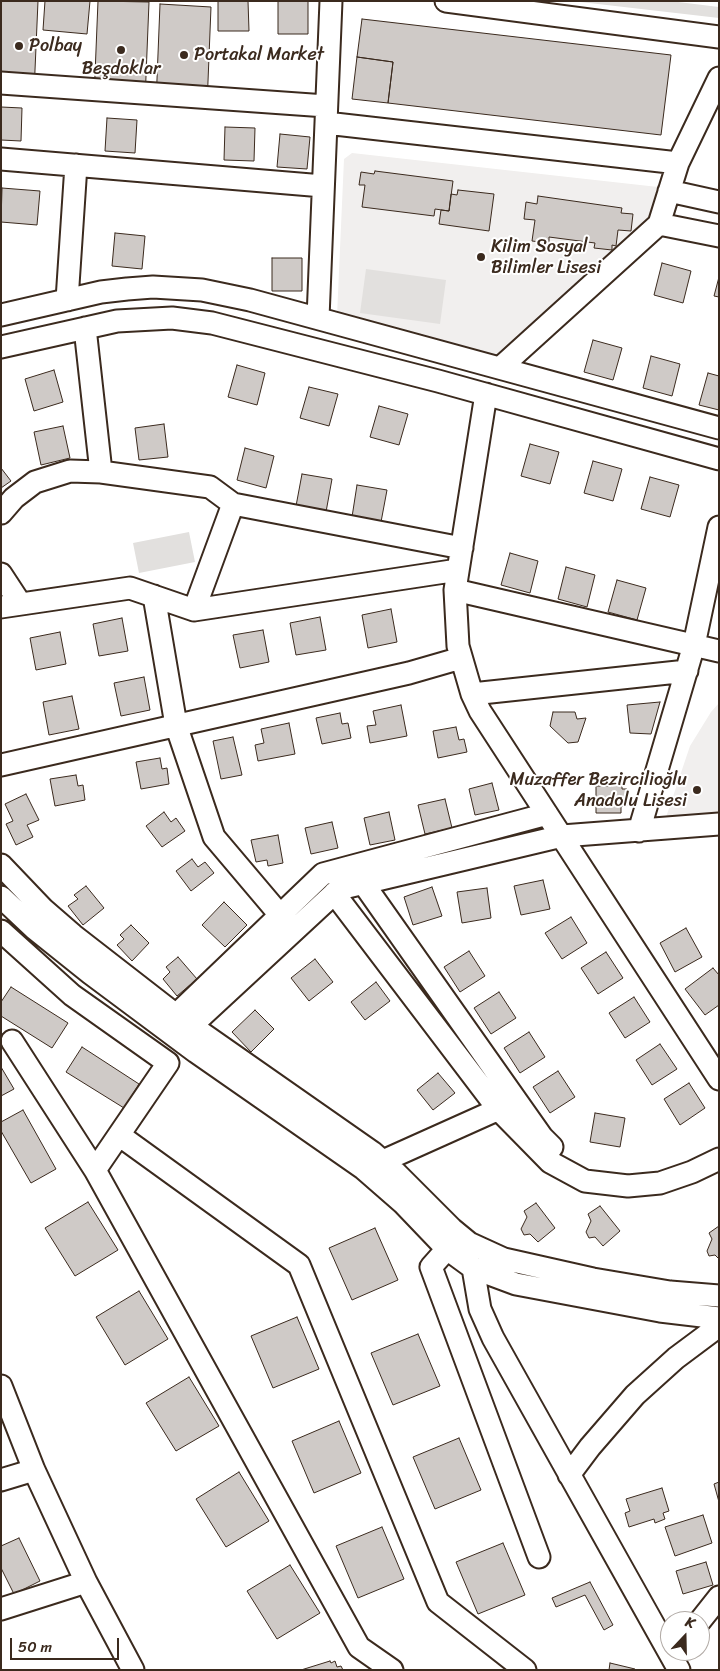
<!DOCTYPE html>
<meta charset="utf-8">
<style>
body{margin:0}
#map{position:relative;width:720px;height:1671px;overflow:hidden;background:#fff;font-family:Sriracha,sans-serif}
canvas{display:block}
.frame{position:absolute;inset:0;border:2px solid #3b2a1e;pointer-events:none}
.north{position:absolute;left:660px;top:1611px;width:50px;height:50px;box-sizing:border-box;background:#fff;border:1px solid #b1aaa5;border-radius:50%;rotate:21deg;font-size:14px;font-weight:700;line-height:20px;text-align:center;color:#3b2a1e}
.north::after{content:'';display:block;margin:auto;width:18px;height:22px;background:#3b2a1e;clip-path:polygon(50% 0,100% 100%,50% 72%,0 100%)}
.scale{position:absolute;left:10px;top:1638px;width:109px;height:22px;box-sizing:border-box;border:2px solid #3b2a1e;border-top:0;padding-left:6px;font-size:15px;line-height:18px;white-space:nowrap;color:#3b2a1e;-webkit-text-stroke:4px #fff;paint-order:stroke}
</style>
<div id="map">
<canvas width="720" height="1671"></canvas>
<div class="frame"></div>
<div class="north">K</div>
<div class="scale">50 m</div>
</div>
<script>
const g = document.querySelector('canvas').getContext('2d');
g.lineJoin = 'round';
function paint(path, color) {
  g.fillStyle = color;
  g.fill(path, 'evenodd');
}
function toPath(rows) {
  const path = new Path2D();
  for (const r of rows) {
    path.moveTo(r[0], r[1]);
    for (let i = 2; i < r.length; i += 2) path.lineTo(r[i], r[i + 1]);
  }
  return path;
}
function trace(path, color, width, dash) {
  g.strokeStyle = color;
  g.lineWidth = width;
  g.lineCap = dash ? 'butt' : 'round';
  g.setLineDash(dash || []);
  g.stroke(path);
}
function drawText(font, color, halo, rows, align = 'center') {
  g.font = font + ' Sriracha,sans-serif';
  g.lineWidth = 4;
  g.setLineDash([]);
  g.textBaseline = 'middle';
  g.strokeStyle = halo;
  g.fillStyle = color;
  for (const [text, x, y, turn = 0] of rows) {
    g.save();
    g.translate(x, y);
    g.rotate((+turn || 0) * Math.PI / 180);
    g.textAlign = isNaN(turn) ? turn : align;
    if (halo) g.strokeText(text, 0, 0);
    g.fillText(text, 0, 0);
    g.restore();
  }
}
const built = toPath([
 [352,153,658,187,663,201,649,233,500,362,337,316,344,159],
 [719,703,719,835,658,841,690,746,711,712]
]);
const green = toPath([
 [572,1,670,1,719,7,719,18],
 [366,269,446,280,440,324,360,313],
 [189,532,195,562,139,573,133,543]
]);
const building = toPath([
 [1,1,38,1,34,93,1,91,1,1],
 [45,1,90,1,87,34,43,30,45,1],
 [98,1,149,2,145,101,94,99,98,1],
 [218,1,248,1,249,31,218,31,218,1],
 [278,1,308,1,308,34,278,34,278,1],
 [160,4,211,7,207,106,156,104,160,4],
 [362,19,671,55,661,135,388,103,393,62,357,57,362,19],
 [357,57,393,62,388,103,352,99,357,57],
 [1,107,22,108,21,141,1,140,1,107],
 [107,118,137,120,135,153,105,151,107,118],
 [225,127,255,128,254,161,224,160,225,127],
 [280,134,310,137,307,169,277,167,280,134],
 [375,171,453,181,449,211,435,209,434,216,362,207,365,185,359,185,361,172,374,174,375,171],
 [2,188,40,191,37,225,1,222,2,188],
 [458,190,494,194,489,231,439,224,441,210,449,211,451,194,457,195,458,190],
 [538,196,622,208,621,213,633,214,631,231,618,230,616,246,612,245,612,250,594,248,595,243,549,237,549,243,532,241,535,220,524,219,526,202,537,204,538,196],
 [115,233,145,236,142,269,112,266,115,233],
 [272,258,302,258,302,291,272,291,272,258],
 [662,263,691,271,683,303,654,295,662,263],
 [719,277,719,297,714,296,719,277],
 [593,340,622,348,613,380,584,372,593,340],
 [651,356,680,364,672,396,643,388,651,356],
 [237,365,265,373,257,405,228,397,237,365],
 [54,370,63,402,34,411,25,379,54,370],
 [708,373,719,376,719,410,699,405,708,373],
 [309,387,338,394,329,426,300,418,309,387],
 [379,406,408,414,399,445,370,437,379,406],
 [164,424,168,457,139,460,135,428,164,424],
 [63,426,70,458,41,465,34,432,63,426],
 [530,444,559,452,550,484,521,476,530,444],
 [245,448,274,456,266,488,237,480,245,448],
 [593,461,622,469,613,501,584,493,593,461],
 [1,468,11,481,1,488,1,468],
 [302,474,332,479,326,512,296,506,302,474],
 [650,477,679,485,670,517,641,509,650,477],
 [357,485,387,490,381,522,352,517,357,485],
 [510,553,538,561,530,593,501,585,510,553],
 [566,567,595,575,587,607,558,599,566,567],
 [617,580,646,588,637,620,608,612,617,580],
 [391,609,397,642,368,648,362,615,391,609],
 [320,617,326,650,296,655,290,623,320,617],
 [122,618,128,651,99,656,93,624,122,618],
 [263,630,269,662,240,668,233,635,263,630],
 [60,632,66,664,36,670,30,638,60,632],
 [144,677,150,710,121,716,114,683,144,677],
 [72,696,79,729,49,735,43,702,72,696],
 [660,702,651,734,630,733,627,705,660,702],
 [401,705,407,736,370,743,367,726,376,725,373,711,401,705],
 [553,712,575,712,577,719,586,718,578,742,568,743,550,726,553,712],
 [340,713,342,724,348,723,351,738,322,744,316,718,340,713],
 [289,723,295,754,258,761,255,745,264,743,261,729,289,723],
 [456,727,459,740,464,739,467,752,438,758,433,731,456,727],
 [233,737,242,775,221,779,213,741,233,737],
 [160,758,162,769,167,768,169,784,141,789,136,762,160,758],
 [76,775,78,786,83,785,85,800,55,806,50,779,76,775],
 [612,781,622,781,622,789,627,789,627,806,621,806,621,813,596,813,596,786,612,786,612,781],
 [492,783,499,810,475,815,469,789,492,783],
 [26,794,39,820,27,825,33,837,16,845,6,824,13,821,5,804,26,794],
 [445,799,452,828,425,834,418,805,445,799],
 [164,812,171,822,176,818,185,831,162,847,146,826,164,812],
 [389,812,395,840,370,845,364,818,389,812],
 [332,822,338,848,311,854,305,828,332,822],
 [278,835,283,863,268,866,267,860,256,862,251,840,278,835],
 [192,859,198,867,205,862,214,873,191,891,176,871,192,859],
 [543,880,550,909,521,915,514,886,543,880],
 [86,886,104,908,83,925,68,906,78,899,74,895,86,886],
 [432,887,442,916,413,925,404,897,432,887],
 [487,888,491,918,462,923,457,892,487,888],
 [224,902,247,925,225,947,202,925,224,902],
 [571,917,587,943,562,959,545,933,571,917],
 [131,925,149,943,132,961,117,945,124,939,120,935,131,925],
 [686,928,702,957,675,972,660,943,686,928],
 [469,951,485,976,460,992,444,967,469,951],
 [606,952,623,978,598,994,581,968,606,952],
 [178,957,197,979,177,996,163,979,170,972,166,967,178,957],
 [315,959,333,982,309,1001,291,978,315,959],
 [713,968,719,975,719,1005,705,1015,685,989,713,968],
 [376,982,390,1001,365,1020,351,1002,376,982],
 [11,987,68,1023,52,1048,1,1016,1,1002,11,987],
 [499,992,516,1018,491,1034,474,1008,499,992],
 [634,997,650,1022,625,1038,609,1013,634,997],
 [255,1010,274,1029,251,1052,232,1032,255,1010],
 [529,1032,545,1057,520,1073,504,1048,529,1032],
 [660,1044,677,1069,652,1085,636,1060,660,1044],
 [82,1047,139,1084,124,1108,66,1072,82,1047],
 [1,1067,14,1089,1,1096,1,1067],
 [558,1071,575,1097,550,1113,533,1087,558,1071],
 [438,1073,455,1093,433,1110,417,1090,438,1073],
 [689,1083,705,1108,680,1125,664,1099,689,1083],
 [23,1110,56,1169,31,1183,1,1131,1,1122,23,1110],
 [595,1113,625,1118,620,1147,590,1142,595,1113],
 [88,1202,118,1250,75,1276,45,1228,88,1202],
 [536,1203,555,1228,538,1242,530,1234,524,1235,521,1229,527,1217,524,1211,536,1203],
 [600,1206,620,1231,603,1246,595,1237,589,1238,586,1232,591,1221,588,1214,600,1206],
 [719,1226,719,1259,715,1255,709,1256,707,1251,712,1239,709,1233,719,1226],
 [375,1228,398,1280,352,1300,329,1248,375,1228],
 [139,1291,168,1339,125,1365,96,1317,139,1291],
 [297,1317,319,1369,273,1388,251,1336,297,1317],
 [418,1334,440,1386,393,1405,371,1353,418,1334],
 [189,1377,219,1426,176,1451,146,1403,189,1377],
 [339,1421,361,1473,314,1493,292,1441,339,1421],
 [459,1438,481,1490,435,1509,413,1457,459,1438],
 [239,1472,269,1521,226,1547,196,1499,239,1472],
 [719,1482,719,1502,714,1484,719,1482],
 [662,1488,669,1511,663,1513,665,1519,655,1523,654,1519,629,1527,625,1513,630,1511,626,1499,662,1488],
 [703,1515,712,1543,675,1556,665,1527,703,1515],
 [382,1527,404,1579,358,1598,336,1546,382,1527],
 [19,1538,40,1581,14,1594,1,1568,1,1546,19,1538],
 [503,1543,525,1595,478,1614,456,1562,503,1543],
 [706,1562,713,1585,683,1594,676,1571,706,1562],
 [290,1565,320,1613,277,1639,247,1591,290,1565],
 [590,1582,613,1625,604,1630,585,1595,556,1607,552,1598,590,1582],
 [330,1661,331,1663,335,1661,337,1667,341,1666,343,1670,301,1670,330,1661],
 [610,1663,635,1669,635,1670,609,1670,610,1663]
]);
const minor = toPath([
 [446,1,719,37],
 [1,83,326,106],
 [326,123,678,163],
 [1,159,323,186],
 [669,191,719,202],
 [659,224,719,236],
 [67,300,76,165],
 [1,315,101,292,127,289,153,287,202,290,250,300,719,428],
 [318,318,331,1],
 [85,328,101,472],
 [1,347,117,321,172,318,212,323,438,381,719,459],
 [500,368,659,224,678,163,719,78],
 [486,394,455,590,458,646,472,694,480,711,719,1079],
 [233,504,462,548],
 [1,513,14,498,35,482,70,471,101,472,210,487,233,504,194,610],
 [1,574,20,603],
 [455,590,719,651],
 [154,596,176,725,214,837,280,915],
 [1,607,130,588,194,610,458,570],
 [472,694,687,671],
 [1,765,409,673,461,658],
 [639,831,694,645,719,527],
 [1,865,43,909,73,935,176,1015,372,1152,396,1173,452,1229,469,1243,504,1259,593,1279,670,1292,719,1296],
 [363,883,542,1137,552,1147],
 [334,893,498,1109,550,1162,585,1181,628,1186,660,1183,692,1172,719,1159],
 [1,897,35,929,90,973,196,1052,364,1169,403,1203,447,1249,473,1268,516,1284,660,1311,719,1318],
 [1,931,72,995,168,1063,95,1170],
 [176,1015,323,874,547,814],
 [191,1026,339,889,562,836,719,824],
 [12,1041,95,1170,359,1647,392,1670],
 [119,1135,299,1265,438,1602,525,1670],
 [383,1161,510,1104],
 [447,1249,431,1267,539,1557],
 [473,1268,480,1309,493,1338,679,1670],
 [1,1386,34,1470,86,1582,133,1670],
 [569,1475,590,1447,635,1395,676,1358,719,1326],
 [1,1480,34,1470],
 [1,1609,86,1582],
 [700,1621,719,1597]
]);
const markers = [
 [19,46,5,"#3b2a1e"],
 [121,50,5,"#3b2a1e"],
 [184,55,5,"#3b2a1e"],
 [481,257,5,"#3b2a1e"],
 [697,790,5,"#3b2a1e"]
];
const poiNames = [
 ["Polbay",29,46],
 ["Portakal Market",194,55],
 ["Beşdoklar",121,69,"center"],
 ["Kilim Sosyal",491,247],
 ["Bilimler Lisesi",491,268],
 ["Muzaffer Bezircilioğlu",687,780,"right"],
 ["Anadolu Lisesi",687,801,"right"]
];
paint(built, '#f1efee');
paint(green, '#e2e0de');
paint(building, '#cfcac7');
trace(building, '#3b2a1e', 1);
trace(minor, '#3b2a1e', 25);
trace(minor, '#fff', 21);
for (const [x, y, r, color] of markers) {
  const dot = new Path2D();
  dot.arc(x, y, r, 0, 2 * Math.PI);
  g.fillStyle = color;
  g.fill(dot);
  trace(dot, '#fff', 2);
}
drawText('18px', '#3b2a1e', '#fff', poiNames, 'left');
</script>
